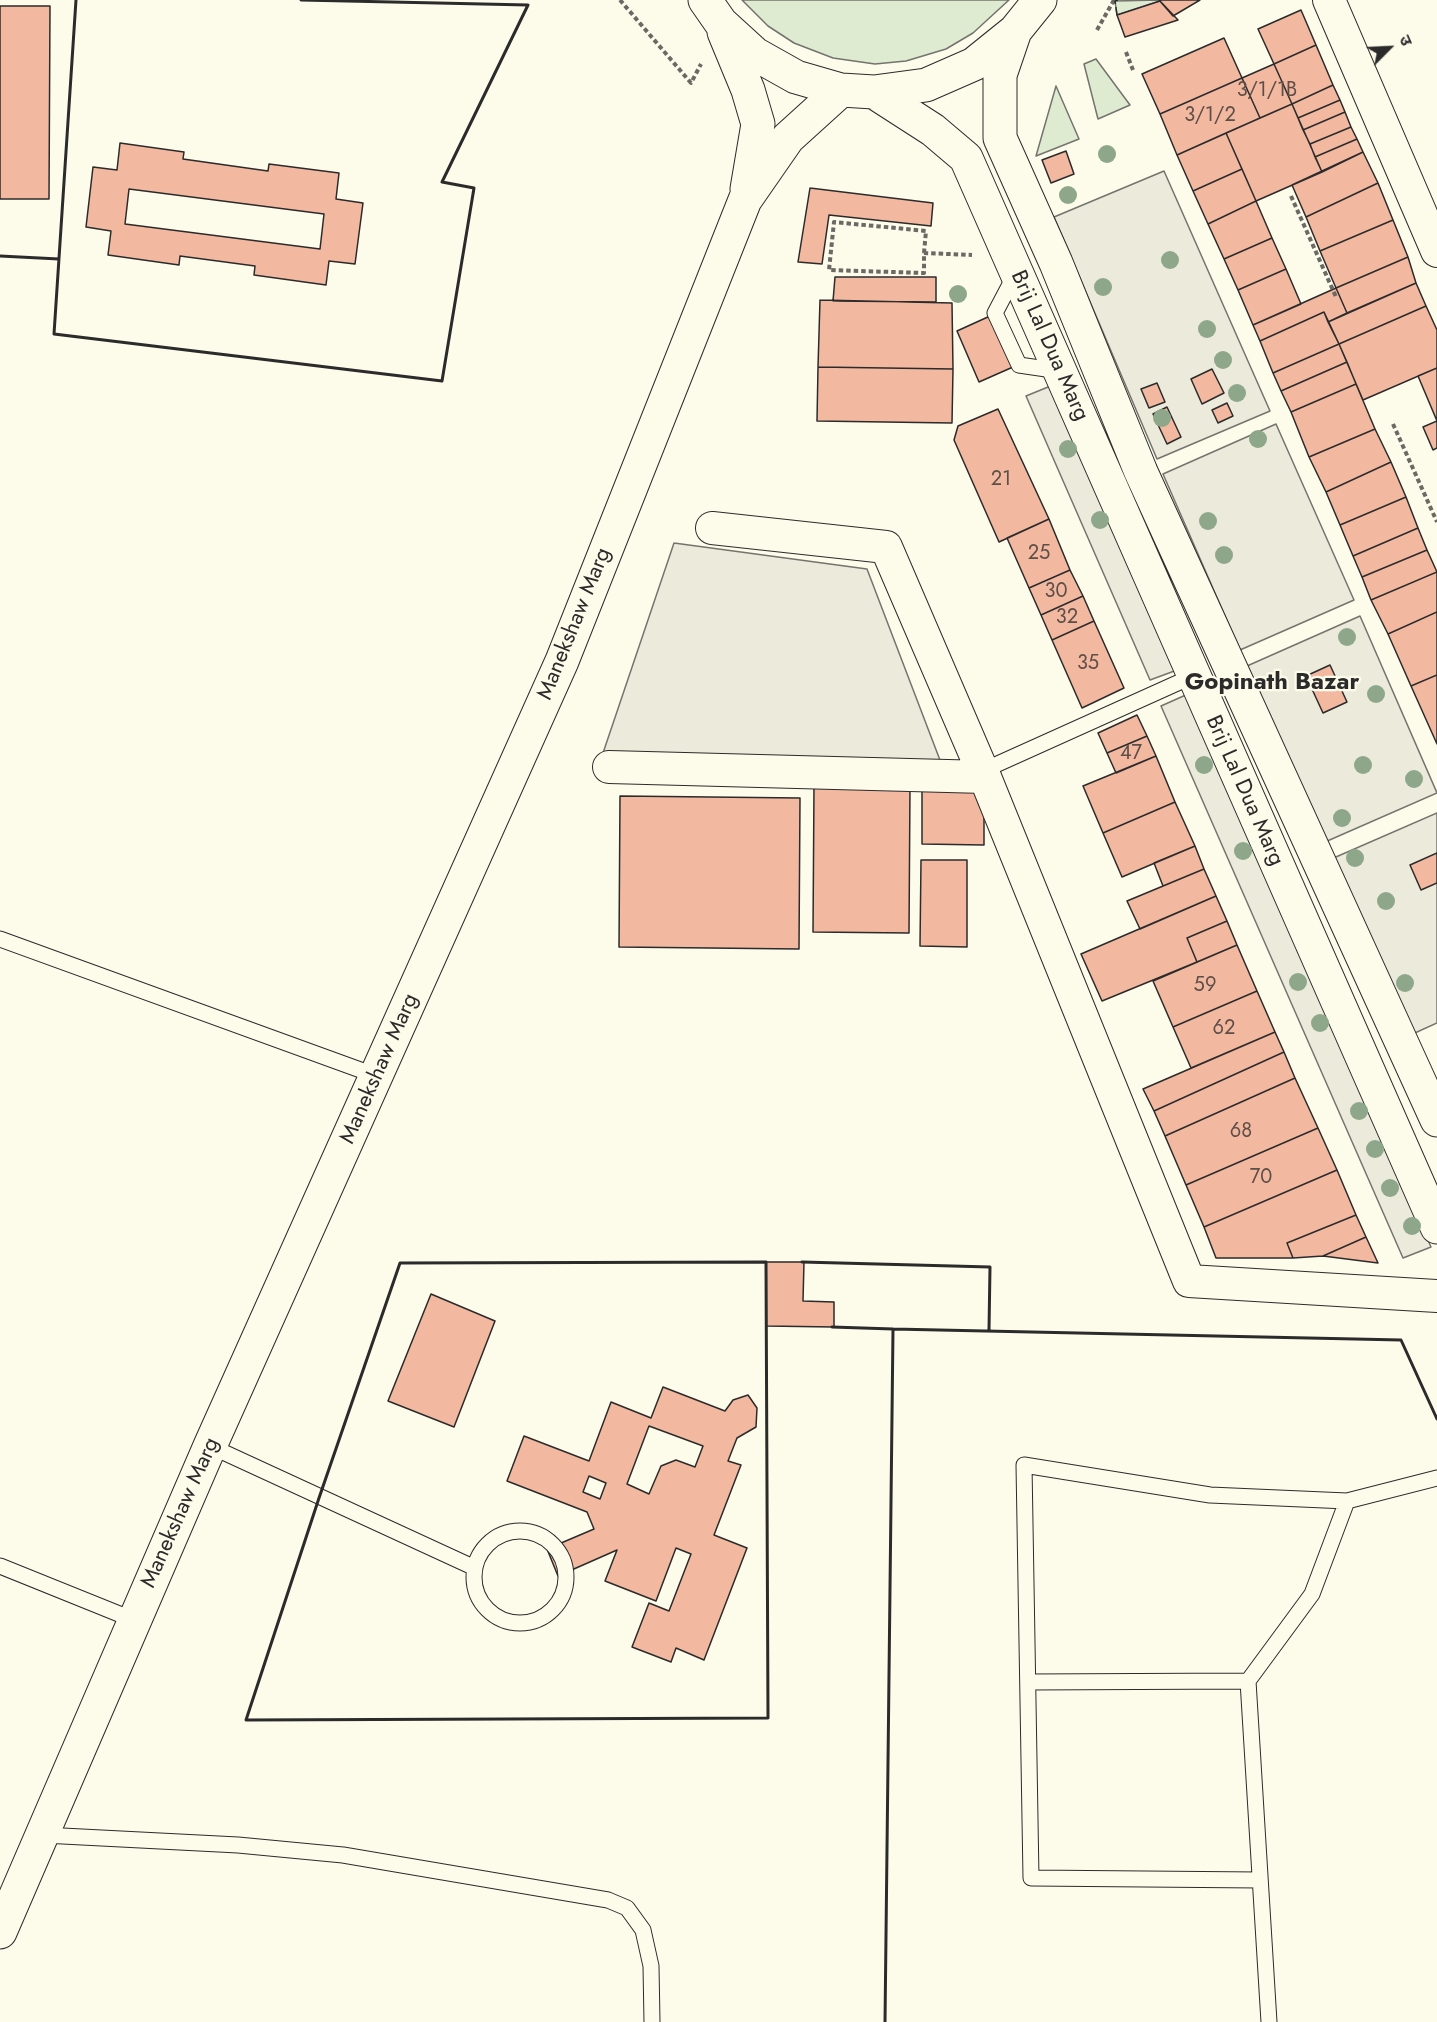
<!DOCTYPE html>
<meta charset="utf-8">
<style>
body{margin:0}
#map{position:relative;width:1437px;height:2022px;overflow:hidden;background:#fdfbea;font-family:Jost,"Noto Sans Devanagari",sans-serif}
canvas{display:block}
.north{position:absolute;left:1359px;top:18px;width:60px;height:60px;-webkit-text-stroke:4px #fdfbea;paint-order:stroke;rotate:66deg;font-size:16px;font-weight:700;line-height:24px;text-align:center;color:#2b2b2b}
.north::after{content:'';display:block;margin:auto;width:21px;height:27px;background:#2b2b2b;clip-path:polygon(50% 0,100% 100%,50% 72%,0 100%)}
</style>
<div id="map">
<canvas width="1437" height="2022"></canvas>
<div class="north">उ</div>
</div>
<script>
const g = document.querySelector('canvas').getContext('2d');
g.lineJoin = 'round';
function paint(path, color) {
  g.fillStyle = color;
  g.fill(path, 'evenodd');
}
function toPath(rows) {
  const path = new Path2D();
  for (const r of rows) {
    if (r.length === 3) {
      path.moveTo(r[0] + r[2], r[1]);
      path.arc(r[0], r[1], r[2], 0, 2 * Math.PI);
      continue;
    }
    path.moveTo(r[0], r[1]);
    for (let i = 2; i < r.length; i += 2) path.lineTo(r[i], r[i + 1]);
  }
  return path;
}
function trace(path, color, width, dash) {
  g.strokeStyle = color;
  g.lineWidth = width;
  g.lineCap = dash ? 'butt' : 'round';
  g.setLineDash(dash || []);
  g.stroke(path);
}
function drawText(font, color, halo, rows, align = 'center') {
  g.font = font + ' Jost,sans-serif';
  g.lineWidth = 4.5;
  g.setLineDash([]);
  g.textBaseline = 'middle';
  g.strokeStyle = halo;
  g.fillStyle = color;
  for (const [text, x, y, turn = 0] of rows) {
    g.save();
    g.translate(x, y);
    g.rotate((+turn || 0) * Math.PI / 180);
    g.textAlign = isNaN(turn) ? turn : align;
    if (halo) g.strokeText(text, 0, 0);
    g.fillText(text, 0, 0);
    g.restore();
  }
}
const green = toPath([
 [742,0,1009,0,973,33,946,49,906,61,875,64,833,58,794,43,768,26,742,0],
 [1159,0,1160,1,1117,15,1115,1,1159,0],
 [1096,59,1130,105,1098,119,1084,64,1096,59],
 [1056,86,1079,139,1036,156,1056,86]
]);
const parking = toPath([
 [1164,171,1270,411,1157,459,1054,217,1164,171],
 [1053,385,1177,670,1150,680,1026,396,1053,385],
 [1276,424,1354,600,1240,650,1163,474,1276,424],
 [674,543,867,569,943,768,602,756,674,543],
 [1360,616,1437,793,1325,842,1247,666,1360,616],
 [1188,694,1431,1247,1403,1258,1161,706,1188,694],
 [1437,813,1437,1023,1406,1037,1329,860,1437,813]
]);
const building = toPath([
 [1159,0,1200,0,1173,16,1159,0],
 [1160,1,1178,20,1125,37,1117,15,1160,1],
 [0,6,50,6,49,199,0,199,0,6],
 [1301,10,1316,45,1274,64,1258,29,1301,10],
 [1224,38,1242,78,1160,114,1142,74,1224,38],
 [1316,45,1333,85,1292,104,1274,64,1316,45],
 [1274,64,1292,104,1260,118,1242,78,1274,64],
 [1242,78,1260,118,1177,155,1160,114,1242,78],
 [1333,85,1340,100,1298,118,1292,104,1333,85],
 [1340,100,1345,112,1303,130,1298,118,1340,100],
 [1292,104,1322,172,1256,201,1226,133,1292,104],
 [1345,112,1351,127,1310,144,1303,130,1345,112],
 [1351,127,1357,139,1315,157,1310,144,1351,127],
 [1226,133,1242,169,1193,191,1177,155,1226,133],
 [1357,139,1363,152,1322,172,1315,157,1357,139],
 [120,143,184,152,183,159,268,171,269,164,339,173,336,199,363,203,355,264,329,261,326,285,254,275,255,266,180,256,179,265,108,255,111,231,86,227,93,167,117,170,120,143],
 [129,189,324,214,320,249,125,224,129,189],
 [1066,151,1074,174,1051,183,1042,160,1066,151],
 [1363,152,1378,183,1306,217,1292,185,1363,152],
 [1242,169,1256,201,1208,224,1193,191,1242,169],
 [1378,183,1393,220,1320,251,1306,217,1378,183],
 [810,188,933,203,931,226,829,215,822,264,798,262,810,188],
 [1256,201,1272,238,1224,259,1208,224,1256,201],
 [1393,220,1408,257,1336,288,1320,251,1393,220],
 [1272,238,1286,269,1238,290,1224,259,1272,238],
 [1408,257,1416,283,1347,313,1336,288,1408,257],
 [1286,269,1301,304,1253,325,1238,290,1286,269],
 [835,277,936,277,936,302,833,301,835,277],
 [1416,283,1426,306,1339,344,1328,322,1416,283],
 [1336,288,1347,313,1328,322,1324,312,1260,341,1253,325,1336,288],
 [820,300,952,303,953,369,818,367,820,300],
 [1426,306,1437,330,1437,368,1363,400,1339,344,1426,306],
 [1324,312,1339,344,1273,373,1260,341,1324,312],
 [990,316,1013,367,979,382,957,331,990,316],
 [1339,344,1347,362,1281,391,1273,373,1339,344],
 [1347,362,1356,384,1291,412,1281,391,1347,362],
 [818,367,953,369,952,423,817,421,818,367],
 [1437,368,1437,421,1418,376,1437,368],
 [1212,369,1224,393,1202,404,1191,379,1212,369],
 [1157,383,1165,402,1149,408,1141,389,1157,383],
 [1356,384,1375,429,1309,457,1291,412,1356,384],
 [1227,403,1233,416,1218,423,1212,410,1227,403],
 [1167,407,1181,437,1167,444,1153,414,1167,407],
 [998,409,1049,519,999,542,954,440,958,426,998,409],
 [1437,421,1437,448,1433,450,1423,427,1437,421],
 [1375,429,1391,462,1326,492,1309,457,1375,429],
 [1391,462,1406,497,1340,525,1326,492,1391,462],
 [1406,497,1418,528,1353,556,1340,525,1406,497],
 [1049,519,1070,570,1029,588,1007,538,1049,519],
 [1418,528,1427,550,1362,577,1353,556,1418,528],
 [1427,550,1437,572,1371,600,1362,577,1427,550],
 [1070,570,1083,596,1041,615,1029,588,1070,570],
 [1437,572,1437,612,1388,634,1371,600,1437,572],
 [1083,596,1094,621,1052,640,1041,615,1083,596],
 [1437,612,1437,675,1411,686,1388,634,1437,612],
 [1094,621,1124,688,1082,708,1052,640,1094,621],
 [1330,665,1347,702,1323,713,1306,676,1330,665],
 [1437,675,1437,744,1411,686,1437,675],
 [1137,715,1147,736,1107,753,1098,733,1137,715],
 [1147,736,1156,756,1116,773,1107,753,1147,736],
 [1156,756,1175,802,1103,833,1083,786,1156,756],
 [922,783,984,783,984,845,922,844,922,783],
 [814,785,910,786,909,933,813,932,814,785],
 [620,796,800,798,799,949,619,947,620,796],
 [1175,802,1195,846,1122,877,1103,833,1175,802],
 [1195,846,1204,869,1163,886,1154,863,1195,846],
 [1437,853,1437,883,1421,890,1410,865,1437,853],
 [921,860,967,860,967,947,920,946,921,860],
 [1204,869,1216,896,1140,929,1127,901,1204,869],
 [1216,896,1227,921,1187,938,1197,962,1102,1001,1081,954,1216,896],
 [1227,921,1237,945,1197,962,1187,938,1227,921],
 [1237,945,1257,991,1173,1027,1153,981,1237,945],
 [1257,991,1275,1032,1191,1068,1173,1027,1257,991],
 [1275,1032,1284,1052,1154,1111,1143,1089,1275,1032],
 [1284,1052,1295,1078,1165,1136,1154,1111,1284,1052],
 [1295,1078,1318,1128,1186,1185,1165,1136,1295,1078],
 [1318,1128,1337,1170,1204,1227,1186,1185,1318,1128],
 [1337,1170,1356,1215,1287,1243,1293,1258,1216,1258,1204,1227,1337,1170],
 [1356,1215,1366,1237,1323,1256,1293,1258,1287,1243,1356,1215],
 [1366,1237,1378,1263,1323,1256,1366,1237],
 [766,1262,804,1262,803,1301,834,1302,834,1327,766,1326,766,1262],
 [431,1294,495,1321,454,1427,388,1401,431,1294],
 [663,1387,725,1411,733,1400,748,1395,757,1408,756,1427,737,1438,728,1461,741,1465,714,1535,747,1548,704,1660,676,1648,671,1662,632,1647,649,1603,669,1611,691,1554,676,1548,656,1601,605,1581,617,1550,558,1576,547,1549,594,1529,587,1512,507,1481,524,1436,589,1461,611,1402,651,1418,663,1387],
 [649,1426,703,1446,695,1467,676,1460,661,1466,649,1494,627,1484,649,1426],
 [589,1476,606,1483,600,1499,583,1492,589,1476]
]);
const path = toPath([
 [620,0,691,83,701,64],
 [1097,30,1114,0],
 [1126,52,1133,70],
 [1291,196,1336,297],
 [924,253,926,231,834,222,829,270,924,273,924,253,972,255],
 [1393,424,1437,522]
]);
const service = toPath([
 [1015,275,995,313,1019,365,1060,371],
 [982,771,1193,676],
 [0,939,377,1076],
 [210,1446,475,1568],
 [520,1577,46],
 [0,1566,134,1620],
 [1028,1682,1248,1681],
 [43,1835,238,1845,343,1855,608,1900,627,1908,643,1930,651,1966,652,2022],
 [1259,1880,1031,1878,1024,1465,1210,1495,1347,1501],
 [1269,2022,1248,1681,1312,1594,1347,1501,1437,1478]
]);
const minor = toPath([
 [1329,0,1437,251],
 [712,528,886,547,985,777,1189,1281,1437,1296],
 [609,767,985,777]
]);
const tertiary = toPath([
 [705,0,721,23,755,54,796,77,841,90,874,92,926,85,974,64,1015,31,1040,0],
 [1015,31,1000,75,1000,138,1056,263,1141,472,1437,1120],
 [724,32,748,90,758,124,747,189],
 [874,92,933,130,966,158,1437,1227],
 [0,1932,210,1446,562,661,745,200,788,138,841,90]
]);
const fence = toPath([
 [1117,15,1115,1,1118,0]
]);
const wall = toPath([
 [76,0,54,334,442,381,474,188,442,182,528,5,301,0],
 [0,256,59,259],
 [766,1262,768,1718,246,1720,319,1498,400,1263,766,1262],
 [802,1262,990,1267,989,1330],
 [832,1327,893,1329],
 [885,2022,893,1329,1401,1340,1437,1419]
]);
const trees = [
 [1107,154],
 [1068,195],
 [1170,260],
 [1103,287],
 [958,294],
 [1207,329],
 [1223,360],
 [1237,393],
 [1162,418],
 [1258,439],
 [1068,449],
 [1100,520],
 [1208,521],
 [1224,555],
 [1347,637],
 [1376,694],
 [1204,765],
 [1363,765],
 [1414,779],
 [1342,818],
 [1243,851],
 [1355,858],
 [1386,901],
 [1298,982],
 [1405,983],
 [1320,1023],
 [1359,1111],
 [1375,1149],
 [1390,1188],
 [1412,1226]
];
const numberNames = [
 ["3/1/1B",1267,91],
 ["3/1/2",1210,116],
 ["21",1001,480],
 ["25",1039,554],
 ["30",1056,592],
 ["32",1067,618],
 ["35",1088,664],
 ["47",1131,754],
 ["59",1205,986],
 ["62",1224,1029],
 ["68",1241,1132],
 ["70",1261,1178]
];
const streetNames = [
 ["Brij Lal Dua Marg",1049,346,66],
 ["Manekshaw Marg",575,624,-68],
 ["Brij Lal Dua Marg",1244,791,66],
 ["Manekshaw Marg",380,1069,-66],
 ["Manekshaw Marg",181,1513,-66]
];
const neighbourhoodNames = [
 ["Gopinath Bazar",1272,683]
];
paint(green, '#deebd1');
trace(green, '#74746e', 1.5);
paint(parking, '#eceadb');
trace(parking, '#74746e', 1.5);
paint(building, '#f2b8a0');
trace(building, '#2b2b2b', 1.5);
trace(service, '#2b2b2b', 17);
trace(minor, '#2b2b2b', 34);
trace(tertiary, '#2b2b2b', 35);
trace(path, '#6a6964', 4, [4.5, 3]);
trace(service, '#fdfbea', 15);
trace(minor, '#fdfbea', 32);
trace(tertiary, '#fdfbea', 33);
trace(fence, '#2b2b2b', 1.5, [8, 3]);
trace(wall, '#2b2b2b', 3);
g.fillStyle = '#8ea78a';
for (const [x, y] of trees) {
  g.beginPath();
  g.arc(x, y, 9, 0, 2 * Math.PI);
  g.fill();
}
drawText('20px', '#5d4e48', null, numberNames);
drawText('22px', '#2b2b2b', '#fdfbea', streetNames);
drawText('bold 24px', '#2b2b2b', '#fdfbea', neighbourhoodNames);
</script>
